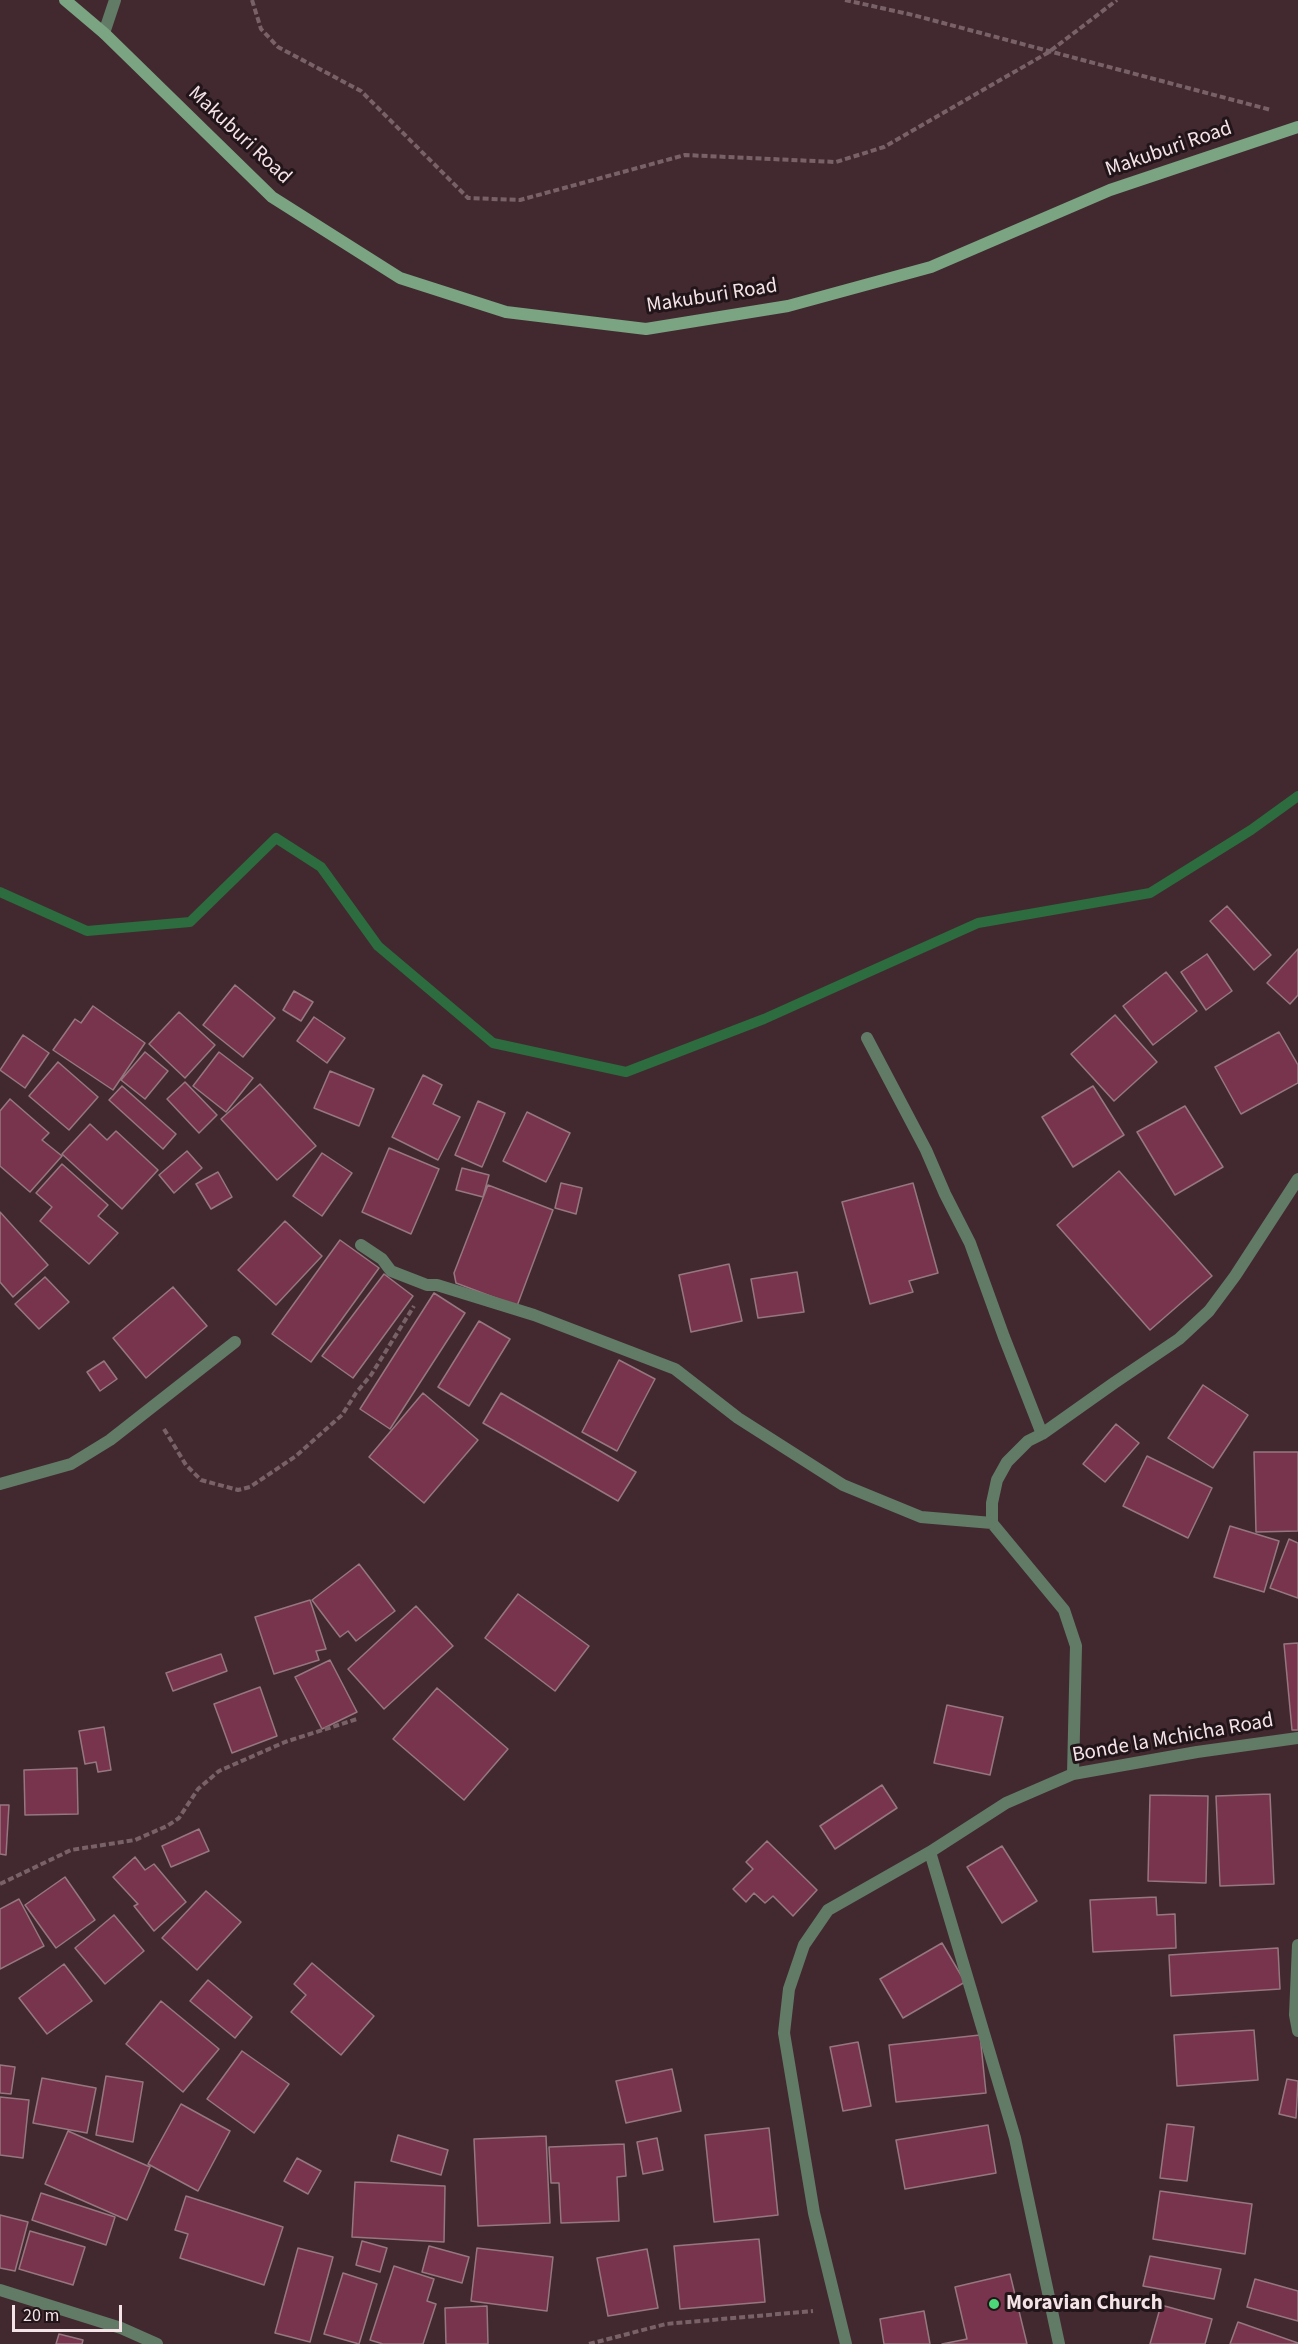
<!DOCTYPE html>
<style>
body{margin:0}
#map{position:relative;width:1298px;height:2344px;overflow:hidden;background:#422930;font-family:"Source Sans 3",sans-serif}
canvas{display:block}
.scale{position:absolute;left:12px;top:2305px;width:110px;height:27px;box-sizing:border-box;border:3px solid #f4e3e7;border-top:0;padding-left:8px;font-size:18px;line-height:21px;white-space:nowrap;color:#f4e3e7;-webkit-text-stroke:4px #211519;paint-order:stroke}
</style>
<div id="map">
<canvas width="1298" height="2344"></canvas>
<div class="scale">20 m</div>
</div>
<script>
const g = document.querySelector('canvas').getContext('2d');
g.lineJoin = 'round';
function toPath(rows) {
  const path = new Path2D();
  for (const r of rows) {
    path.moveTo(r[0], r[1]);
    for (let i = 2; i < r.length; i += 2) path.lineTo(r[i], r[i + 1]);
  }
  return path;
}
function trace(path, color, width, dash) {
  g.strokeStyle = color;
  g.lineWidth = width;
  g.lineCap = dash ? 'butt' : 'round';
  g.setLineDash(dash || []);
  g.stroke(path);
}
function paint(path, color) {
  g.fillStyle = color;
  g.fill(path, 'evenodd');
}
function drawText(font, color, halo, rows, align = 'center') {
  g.font = font + ' "Source Sans 3",sans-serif';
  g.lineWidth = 6;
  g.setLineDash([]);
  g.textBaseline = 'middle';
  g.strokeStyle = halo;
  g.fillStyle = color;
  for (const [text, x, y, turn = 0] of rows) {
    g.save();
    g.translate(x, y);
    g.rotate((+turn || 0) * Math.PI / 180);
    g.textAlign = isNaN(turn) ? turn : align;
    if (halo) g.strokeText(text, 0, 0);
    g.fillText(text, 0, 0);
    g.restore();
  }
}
const stream = toPath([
 [0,892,87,931,190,922,276,838,321,867,378,946,493,1043,626,1072,764,1019,978,923,1150,893,1251,830,1298,796]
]);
const building = toPath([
 [1227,906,1271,955,1254,970,1210,921,1227,906],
 [1298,949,1298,995,1290,1004,1267,983,1298,949],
 [1207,954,1232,991,1206,1010,1181,972,1207,954],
 [1166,972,1197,1011,1153,1045,1123,1006,1166,972],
 [235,985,275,1018,243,1057,203,1025,235,985],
 [294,991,313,1002,301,1021,283,1010,294,991],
 [93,1006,145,1043,113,1090,53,1050,75,1019,81,1023,93,1006],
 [179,1012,215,1045,185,1078,149,1044,179,1012],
 [1115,1015,1157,1062,1114,1101,1071,1054,1115,1015],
 [314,1017,345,1038,327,1063,297,1041,314,1017],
 [1279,1032,1298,1065,1298,1083,1241,1114,1215,1067,1279,1032],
 [23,1035,49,1053,25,1088,0,1070,23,1035],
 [145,1052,168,1071,145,1099,121,1080,145,1052],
 [219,1052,253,1078,226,1112,193,1086,219,1052],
 [58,1062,98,1097,69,1130,29,1096,58,1062],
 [330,1071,374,1089,359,1126,314,1108,330,1071],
 [423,1075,442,1085,433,1104,460,1117,438,1160,392,1137,423,1075],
 [185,1082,217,1115,199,1133,167,1099,185,1082],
 [260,1084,316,1146,277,1180,221,1119,260,1084],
 [122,1086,176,1134,163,1149,109,1100,122,1086],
 [1093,1086,1124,1135,1073,1167,1042,1117,1093,1086],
 [10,1099,49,1133,42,1140,62,1156,30,1192,0,1166,0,1111,10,1099],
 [478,1101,505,1113,482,1167,455,1155,478,1101],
 [1185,1106,1223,1167,1175,1195,1137,1132,1185,1106],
 [527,1112,570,1133,546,1182,503,1161,527,1112],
 [90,1124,107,1140,116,1131,158,1170,122,1209,62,1154,90,1124],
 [389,1148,439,1169,411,1234,362,1212,389,1148],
 [187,1151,202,1168,174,1193,159,1175,187,1151],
 [322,1153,352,1173,322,1216,293,1196,322,1153],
 [62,1164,108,1205,98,1216,118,1233,89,1264,40,1221,52,1207,36,1193,62,1164],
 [462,1168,489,1175,483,1197,456,1190,462,1168],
 [1119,1171,1212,1276,1150,1330,1057,1225,1119,1171],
 [218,1172,232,1197,211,1209,196,1184,218,1172],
 [561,1183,582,1188,576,1214,555,1208,561,1183],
 [913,1183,938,1273,909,1281,913,1292,870,1304,842,1202,913,1183],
 [488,1185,553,1210,517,1306,456,1283,454,1273,488,1185],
 [0,1212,48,1265,13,1297,0,1282,0,1212],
 [285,1221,322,1256,276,1305,238,1270,285,1221],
 [340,1240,379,1268,311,1362,272,1334,340,1240],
 [729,1264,742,1321,691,1332,679,1275,729,1264],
 [797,1272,804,1312,758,1318,751,1279,797,1272],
 [384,1274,413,1296,353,1378,322,1356,384,1274],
 [45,1277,69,1302,39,1329,15,1304,45,1277],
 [173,1287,207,1326,146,1378,113,1338,173,1287],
 [434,1293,465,1313,390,1429,360,1409,434,1293],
 [479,1321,510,1339,469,1406,438,1387,479,1321],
 [619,1360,655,1379,617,1451,582,1432,619,1360],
 [104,1361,117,1379,100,1391,87,1372,104,1361],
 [1203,1385,1248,1415,1213,1468,1168,1438,1203,1385],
 [423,1393,478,1440,424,1503,369,1457,423,1393],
 [501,1393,636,1472,618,1501,483,1423,501,1393],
 [1116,1424,1139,1443,1105,1482,1083,1464,1116,1424],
 [1254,1452,1298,1452,1298,1531,1256,1532,1254,1452],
 [1147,1456,1212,1488,1188,1538,1123,1506,1147,1456],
 [1230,1526,1279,1541,1264,1592,1214,1577,1230,1526],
 [1289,1539,1298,1543,1298,1598,1270,1588,1289,1539],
 [359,1564,395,1611,356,1641,348,1631,340,1637,312,1600,359,1564],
 [518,1594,589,1646,555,1691,485,1638,518,1594],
 [310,1600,326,1649,316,1651,319,1660,274,1674,255,1617,310,1600],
 [416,1606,453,1646,384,1709,348,1669,416,1606],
 [1298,1643,1298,1730,1292,1730,1284,1644,1298,1643],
 [221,1654,227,1671,173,1691,166,1673,221,1654],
 [330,1660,357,1712,322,1729,295,1677,330,1660],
 [260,1687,277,1736,232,1753,214,1704,260,1687],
 [437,1688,508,1749,464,1800,393,1739,437,1688],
 [947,1705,1003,1717,990,1775,934,1763,947,1705],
 [104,1727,111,1770,98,1772,96,1762,85,1764,79,1731,104,1727],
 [77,1768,78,1814,25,1815,24,1770,77,1768],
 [882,1785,897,1808,835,1849,820,1826,882,1785],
 [1270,1794,1274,1884,1220,1886,1216,1796,1270,1794],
 [1150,1795,1208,1796,1206,1883,1148,1881,1150,1795],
 [0,1805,9,1805,6,1855,0,1854,0,1805],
 [199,1829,209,1851,171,1867,162,1846,199,1829],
 [767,1841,817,1890,793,1916,773,1896,765,1903,754,1893,746,1902,733,1889,753,1869,746,1862,767,1841],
 [1002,1846,1037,1901,1002,1923,967,1867,1002,1846],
 [135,1857,145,1870,154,1864,186,1902,154,1931,134,1906,138,1904,113,1877,135,1857],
 [65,1877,95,1920,56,1948,25,1905,65,1877],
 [206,1891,241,1922,197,1970,162,1938,206,1891],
 [1156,1897,1157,1915,1175,1914,1176,1948,1093,1952,1090,1900,1156,1897],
 [19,1899,44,1946,0,1969,0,1909,19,1899],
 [114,1915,144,1951,105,1984,75,1948,114,1915],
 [942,1943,965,1982,903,2018,880,1979,942,1943],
 [1278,1948,1280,1989,1171,1996,1169,1955,1278,1948],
 [312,1963,374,2016,341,2055,291,2012,306,1995,294,1984,312,1963],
 [64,1964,92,2001,47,2034,19,1998,64,1964],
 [208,1980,252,2017,235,2038,190,2001,208,1980],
 [161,2001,219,2049,183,2092,126,2044,161,2001],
 [1254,2030,1258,2080,1177,2086,1174,2035,1254,2030],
 [980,2035,986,2093,896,2102,889,2045,980,2035],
 [858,2042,871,2106,843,2111,830,2047,858,2042],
 [242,2051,289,2084,254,2133,207,2099,242,2051],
 [0,2065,15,2067,11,2094,0,2093,0,2065],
 [672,2069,681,2111,626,2123,616,2081,672,2069],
 [106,2076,143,2082,133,2142,96,2135,106,2076],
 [42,2078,96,2088,87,2133,33,2123,42,2078],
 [1287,2079,1298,2081,1296,2118,1279,2114,1287,2079],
 [0,2097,29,2100,23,2158,0,2155,0,2097],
 [181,2104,230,2131,198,2191,148,2164,181,2104],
 [1167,2124,1194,2127,1187,2181,1160,2178,1167,2124],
 [988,2125,996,2173,905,2189,896,2140,988,2125],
 [769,2128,778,2215,714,2222,705,2135,769,2128],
 [68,2131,150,2167,127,2220,45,2184,68,2131],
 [398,2135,448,2150,441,2175,391,2161,398,2135],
 [546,2136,550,2223,478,2226,474,2139,546,2136],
 [657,2138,663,2170,643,2174,637,2142,657,2138],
 [624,2144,626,2176,617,2177,619,2221,561,2223,559,2183,551,2183,549,2147,624,2144],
 [297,2158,321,2171,308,2194,284,2181,297,2158],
 [355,2182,445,2186,444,2242,352,2237,355,2182],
 [1160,2191,1252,2204,1245,2254,1153,2239,1160,2191],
 [41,2193,115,2217,106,2245,32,2220,41,2193],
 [186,2196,283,2227,264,2285,180,2258,188,2234,175,2230,186,2196],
 [0,2215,28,2222,15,2271,0,2268,0,2215],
 [30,2231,85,2247,73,2285,19,2269,30,2231],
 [759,2239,765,2302,680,2309,674,2246,759,2239],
 [362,2241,387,2248,380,2272,356,2265,362,2241],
 [429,2246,469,2257,462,2283,422,2272,429,2246],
 [298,2248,333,2257,310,2342,275,2333,298,2248],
 [477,2248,553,2257,547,2311,471,2301,477,2248],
 [647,2249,658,2308,608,2316,597,2258,647,2249],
 [1150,2256,1221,2269,1214,2299,1143,2286,1150,2256],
 [394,2266,434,2279,427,2301,436,2304,423,2344,383,2344,370,2340,394,2266],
 [343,2273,377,2284,359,2344,324,2334,343,2273],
 [1010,2274,1027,2344,942,2344,967,2339,955,2287,1010,2274],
 [1255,2279,1298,2291,1298,2321,1247,2307,1255,2279],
 [1161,2305,1212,2319,1205,2344,1150,2344,1161,2305],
 [487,2306,488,2344,446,2344,445,2308,487,2306],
 [924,2311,930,2344,884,2344,880,2319,924,2311],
 [1238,2322,1298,2343,1298,2344,1230,2344,1238,2322],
 [59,2334,83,2340,82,2344,56,2344,59,2334]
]);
const path = toPath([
 [252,0,261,29,278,47,361,91,468,198,520,200,685,155,836,162,884,147,1049,52,1117,0],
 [845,0,913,15,1271,110],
 [164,1429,186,1465,201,1480,238,1490,250,1487,296,1456,342,1415,356,1393,371,1375,414,1306],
 [0,1884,71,1850,135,1840,167,1826,179,1818,198,1789,219,1771,285,1742,357,1719],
 [589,2344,666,2324,813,2311]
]);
const street = toPath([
 [104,33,115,0],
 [867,1038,926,1150,945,1194,970,1243,1004,1337,1042,1434],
 [361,1245,382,1259,391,1271,427,1285,437,1285,534,1315,675,1369,738,1418,843,1485,921,1517,992,1523],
 [0,1484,71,1464,110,1440,235,1342],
 [1073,1774,1076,1646,1064,1610,992,1523,992,1503,997,1480,1007,1462,1028,1441,1042,1434,1114,1383,1179,1339,1209,1311,1235,1276,1298,1179],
 [930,1852,1015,2138,1059,2344],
 [1298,1945,1295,2015,1298,2031],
 [0,2290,121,2328,157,2344],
 [846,2344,814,2213,784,2033,789,1989,804,1945,828,1910,930,1852,1006,1803,1073,1774,1197,1752,1298,1738]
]);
const secondary = toPath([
 [65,0,104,33,272,197,400,278,506,312,646,329,788,306,931,267,1110,190,1298,127]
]);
const markers = [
 [994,2304,6,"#4bd677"]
];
const streetNames = [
 ["Makuburi Road",239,136,43],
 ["Makuburi Road",1169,150,-19],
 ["Makuburi Road",712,297,-9],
 ["Bonde la Mchicha Road",1173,1739,-10]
];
const poiNames = [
 ["Moravian Church",1006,2304]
];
trace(stream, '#2c6c3e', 10);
paint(building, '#78344c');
trace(building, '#967780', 1.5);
trace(path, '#786167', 4, [6, 3]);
trace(street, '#617b66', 12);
trace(secondary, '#7aa482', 12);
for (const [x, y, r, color] of markers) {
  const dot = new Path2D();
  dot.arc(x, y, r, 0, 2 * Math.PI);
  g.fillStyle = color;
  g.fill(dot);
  trace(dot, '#211519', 2);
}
drawText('21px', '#f4e3e7', '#211519', streetNames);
drawText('bold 21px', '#f4e3e7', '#211519', poiNames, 'left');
</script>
